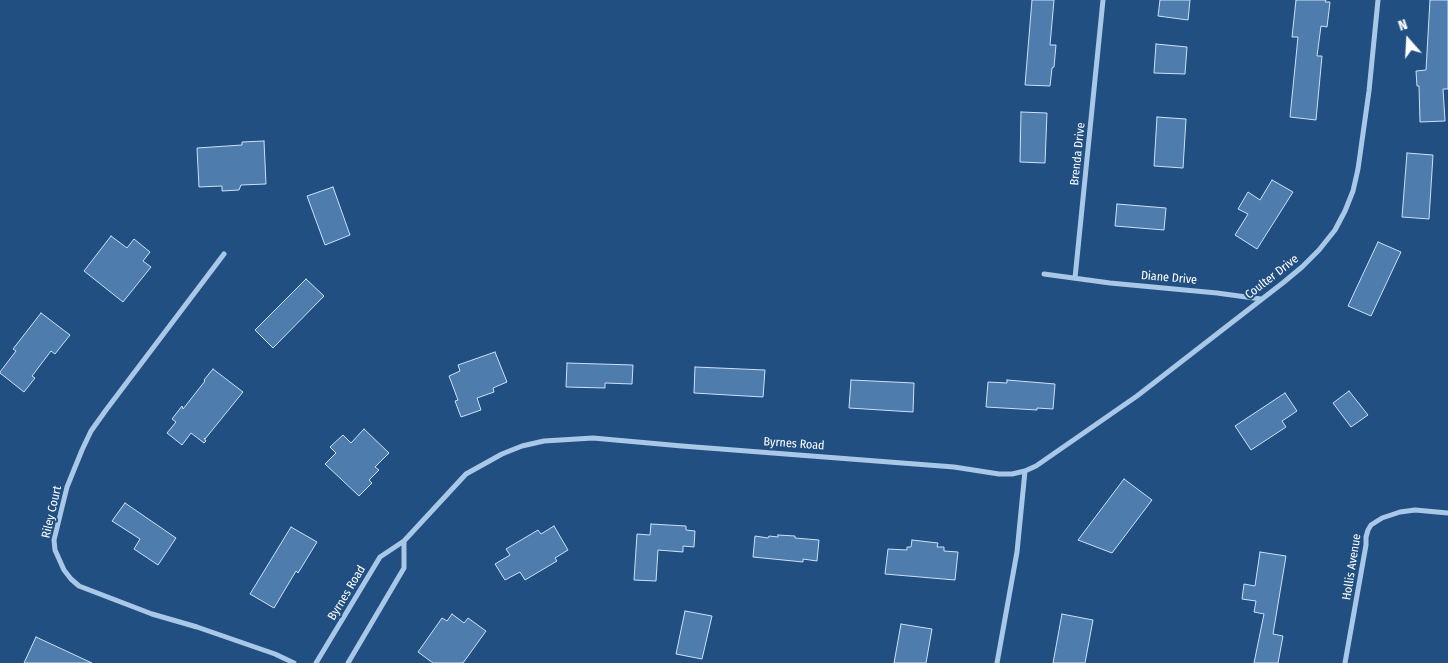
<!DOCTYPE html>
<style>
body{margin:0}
#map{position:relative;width:1448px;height:663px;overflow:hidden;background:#214f82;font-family:"Fira Sans Condensed",sans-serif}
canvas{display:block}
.north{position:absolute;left:1383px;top:15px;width:50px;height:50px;-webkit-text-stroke:4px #214f82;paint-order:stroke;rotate:341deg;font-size:14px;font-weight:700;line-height:20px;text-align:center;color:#fff}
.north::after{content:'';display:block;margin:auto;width:18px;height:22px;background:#fff;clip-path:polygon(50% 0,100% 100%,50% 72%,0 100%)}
</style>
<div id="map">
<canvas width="1448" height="663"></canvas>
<div class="north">N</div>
</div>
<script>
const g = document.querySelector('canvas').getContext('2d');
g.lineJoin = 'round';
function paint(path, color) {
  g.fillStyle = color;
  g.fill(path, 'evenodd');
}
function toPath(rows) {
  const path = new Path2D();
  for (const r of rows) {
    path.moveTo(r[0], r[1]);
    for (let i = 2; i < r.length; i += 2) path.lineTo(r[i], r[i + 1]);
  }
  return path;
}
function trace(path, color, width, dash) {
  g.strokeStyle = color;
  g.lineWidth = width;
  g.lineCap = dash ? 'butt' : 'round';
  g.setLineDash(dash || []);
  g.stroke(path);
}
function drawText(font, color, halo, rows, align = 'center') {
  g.font = font + ' "Fira Sans Condensed",sans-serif';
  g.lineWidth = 4;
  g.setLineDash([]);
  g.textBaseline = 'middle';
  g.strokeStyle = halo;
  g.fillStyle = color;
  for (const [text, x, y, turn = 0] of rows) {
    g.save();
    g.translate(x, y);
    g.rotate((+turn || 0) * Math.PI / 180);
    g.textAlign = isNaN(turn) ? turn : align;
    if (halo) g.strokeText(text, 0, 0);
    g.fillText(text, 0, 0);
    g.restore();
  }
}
const building = toPath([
 [1032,0,1054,0,1050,45,1056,45,1054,67,1052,68,1050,86,1025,85,1032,0],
 [1160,0,1190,0,1188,20,1158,16,1160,0],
 [1296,0,1326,0,1325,2,1330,2,1327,27,1321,26,1317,56,1322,56,1316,120,1290,117,1298,37,1292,37,1296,0],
 [1430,0,1448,0,1448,89,1443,89,1445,121,1420,122,1419,86,1417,86,1416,71,1426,70,1430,0],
 [1156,44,1187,47,1185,74,1154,73,1156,44],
 [1021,112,1047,113,1045,163,1020,162,1021,112],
 [1157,117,1186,119,1183,168,1154,166,1157,117],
 [264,141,266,184,241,185,239,190,222,191,222,186,199,187,197,148,242,145,242,142,264,141],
 [1407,153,1433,155,1429,219,1402,217,1407,153],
 [1272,180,1293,192,1257,249,1235,235,1248,214,1238,209,1248,192,1260,200,1272,180],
 [333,187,350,235,325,245,307,196,333,187],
 [1117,204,1166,208,1164,230,1115,226,1117,204],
 [111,236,127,248,134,239,150,252,143,261,151,267,123,302,84,271,111,236],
 [1378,242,1401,252,1371,316,1348,306,1378,242],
 [306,279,324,296,273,348,255,330,306,279],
 [41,313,70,335,55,354,51,351,32,376,35,378,24,392,0,373,0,372,16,351,13,349,41,313],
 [495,352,507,382,493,388,494,392,477,398,481,410,461,417,455,401,458,400,449,376,460,371,458,365,495,352],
 [567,363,633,365,632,384,605,383,605,388,566,387,567,363],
 [695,367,765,370,763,397,694,393,695,367],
 [213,369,243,392,205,439,204,438,206,441,204,443,191,433,182,445,167,433,176,422,172,419,182,406,183,409,205,381,204,380,213,369],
 [851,380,914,383,913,412,849,408,851,380],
 [1007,380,1055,384,1053,409,1037,408,1037,410,986,407,988,382,1007,383,1007,380],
 [1349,391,1368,415,1351,427,1333,403,1349,391],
 [1285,393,1297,411,1282,421,1286,427,1251,450,1235,426,1285,393],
 [364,429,389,453,375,467,379,470,369,480,372,483,359,496,325,464,336,453,330,447,343,435,351,443,364,429],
 [1124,479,1152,500,1112,553,1078,540,1124,479],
 [125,503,176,538,158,565,134,549,140,539,112,521,125,503],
 [651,524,686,526,686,530,695,531,694,547,683,546,683,552,658,550,656,581,634,580,637,534,650,535,651,524],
 [554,526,568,550,555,558,557,561,525,580,520,572,505,580,495,564,510,555,506,549,538,530,541,534,554,526],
 [291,527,317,542,298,573,296,571,274,608,250,594,291,527],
 [778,535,795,536,795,538,819,540,817,561,803,559,803,562,753,557,755,536,768,538,769,536,778,537,778,535],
 [912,540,938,543,937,547,944,547,944,551,958,552,955,580,885,574,888,549,907,550,907,547,911,547,912,540],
 [1260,552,1286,556,1273,634,1283,636,1278,663,1254,663,1264,614,1254,612,1256,601,1242,599,1244,584,1255,586,1260,552],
 [685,611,712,616,702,659,676,654,685,611],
 [452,614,464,623,468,618,486,631,463,663,433,663,418,652,442,618,447,621,452,614],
 [1062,614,1093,620,1085,663,1053,663,1062,614],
 [901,624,932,629,926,663,894,663,901,624],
 [36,637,92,663,24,663,36,637]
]);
const street = toPath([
 [224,254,106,410,91,431,82,450,67,487,54,540,55,550,64,570,71,579,79,586,152,614,197,627,275,654,294,663],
 [1044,274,1110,283,1217,293,1261,299],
 [1075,278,1103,0],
 [316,663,380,557,404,541,466,474,502,454,522,446,544,441,593,438,682,446,954,467,999,474,1012,474,1025,471,1036,466,1137,396,1284,282,1302,267,1319,250,1335,230,1345,211,1353,191,1358,169,1369,91,1378,0],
 [348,663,404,568,404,541],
 [997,663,1017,552,1025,471],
 [1345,663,1366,545,1366,537,1368,530,1371,525,1382,518,1400,512,1415,510,1448,513]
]);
const streetNames = [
 ["Brenda Drive",1078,154,-84],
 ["Coulter Drive",1272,277,-38],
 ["Diane Drive",1169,278,5],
 ["Byrnes Road",794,444,4],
 ["Riley Court",52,512,-77],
 ["Hollis Avenue",1352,567,-81],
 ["Byrnes Road",347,593,-59]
];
paint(building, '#4e7cad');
trace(building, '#cce1f6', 1);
trace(street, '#a9c8e8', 5);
drawText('12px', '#fff', '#214f82', streetNames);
</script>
